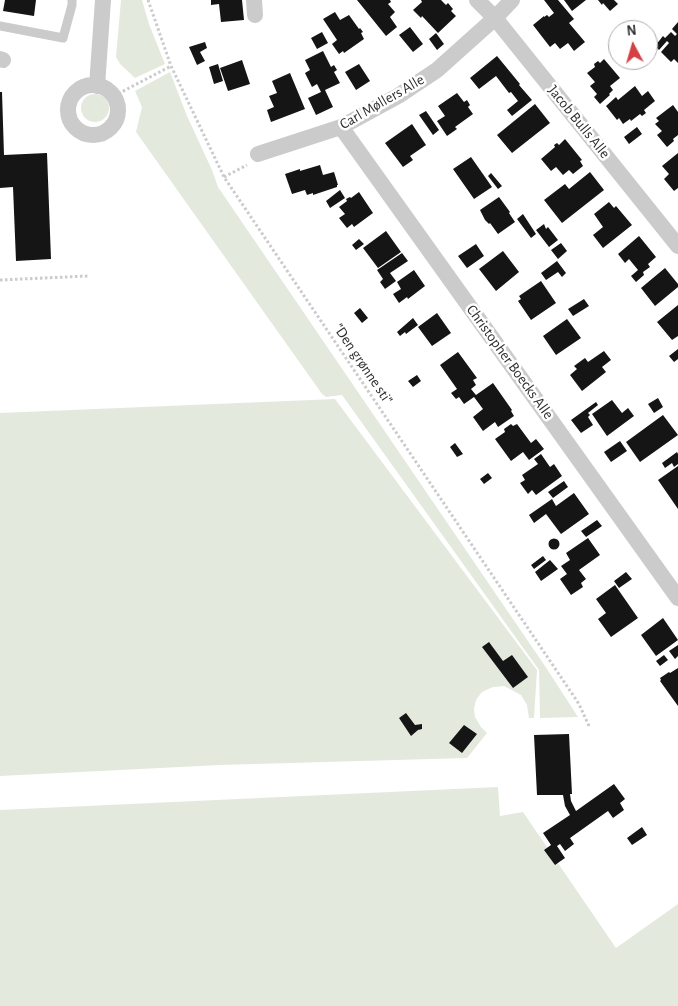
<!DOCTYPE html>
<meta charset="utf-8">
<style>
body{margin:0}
#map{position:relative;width:678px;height:1006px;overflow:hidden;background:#fff;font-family:"Alegreya Sans",sans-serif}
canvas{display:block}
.north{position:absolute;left:608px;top:20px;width:50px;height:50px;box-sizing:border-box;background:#fff;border:1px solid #ababab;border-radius:50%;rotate:354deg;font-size:14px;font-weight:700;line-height:20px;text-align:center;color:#2e2e2e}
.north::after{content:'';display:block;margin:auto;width:18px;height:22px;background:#d34144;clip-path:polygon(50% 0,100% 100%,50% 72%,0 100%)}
</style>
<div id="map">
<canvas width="678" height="1006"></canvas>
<div class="north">N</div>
</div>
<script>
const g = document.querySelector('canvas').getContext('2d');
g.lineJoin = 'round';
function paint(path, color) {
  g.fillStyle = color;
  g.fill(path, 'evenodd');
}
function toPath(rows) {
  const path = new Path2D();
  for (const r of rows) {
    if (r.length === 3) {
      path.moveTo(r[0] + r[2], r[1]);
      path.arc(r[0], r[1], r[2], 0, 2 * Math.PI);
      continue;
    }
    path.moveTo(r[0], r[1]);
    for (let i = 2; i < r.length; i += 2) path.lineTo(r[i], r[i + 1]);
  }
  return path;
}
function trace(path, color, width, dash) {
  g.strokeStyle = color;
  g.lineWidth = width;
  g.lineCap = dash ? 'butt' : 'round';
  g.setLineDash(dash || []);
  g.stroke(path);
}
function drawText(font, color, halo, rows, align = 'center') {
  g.font = font + ' "Alegreya Sans",sans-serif';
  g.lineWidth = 5;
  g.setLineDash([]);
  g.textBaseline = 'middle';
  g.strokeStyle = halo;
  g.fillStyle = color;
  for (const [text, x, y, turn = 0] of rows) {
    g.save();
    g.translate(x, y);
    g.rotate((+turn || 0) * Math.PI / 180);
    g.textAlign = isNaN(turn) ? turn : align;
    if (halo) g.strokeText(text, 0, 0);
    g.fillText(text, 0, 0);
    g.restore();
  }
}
const green = toPath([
 [121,0,142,0,149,24,165,64,135,78,120,64,116,57],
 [170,72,187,116,212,170,218,187,545,666,578,717,540,718,539,670,342,395,326,397,322,394,136,132,142,107,135,91],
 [95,108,14],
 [335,399,537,670,534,718,529,718,527,705,521,695,504,686,493,687,482,692,476,700,474,709,475,717,481,727,487,733,467,758,220,765,0,776,0,413],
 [498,787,500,816,523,812,616,948,678,904,678,1006,0,1006,0,810]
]);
const building = toPath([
 [5,0,36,0,34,16,3,11],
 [211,0,242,0,244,20,221,22,219,4,211,5],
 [357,0,390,0,391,2,388,4,395,12,390,17,397,27,386,36],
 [421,0,441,0,446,5,448,3,453,9,451,11,456,16,438,33,422,16,421,18,413,10,422,2],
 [544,0,558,0,574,19,569,23,585,42,574,51,568,43,560,49,555,43,550,47,533,25,544,16,544,17,547,15,549,17,554,13],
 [564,0,586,0,572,11],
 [598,0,614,0,618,4,610,11,603,3,602,5],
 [335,12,340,20,349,15,359,29,360,28,363,32,361,33,364,39,344,53,343,51,339,54,332,44,337,40,323,19],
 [678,22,678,63,674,59,671,62,661,52,669,43,667,41,659,50,655,46,663,36,665,38,671,32,675,36,677,34,672,29],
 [410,27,423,44,413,52,399,35],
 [322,32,328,43,317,49,311,38],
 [436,33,444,44,437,50,429,39],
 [205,42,207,48,200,52,205,61,197,65,189,47],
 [323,51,331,67,334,65,337,70,334,72,340,83,325,90,333,107,316,115,308,98,321,92,317,84,312,87,305,73,310,70,305,60],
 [497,56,520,84,519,85,532,100,512,116,507,110,518,101,511,92,509,93,496,76,479,89,470,78],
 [604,59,620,78,610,86,613,90,609,94,610,95,600,104,594,97,597,94,590,86,595,82,587,73,595,67,594,64,598,61,600,63],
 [242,60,250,84,228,91,220,68],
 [218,64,223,81,214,84,209,67],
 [359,64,370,81,356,90,345,72],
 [290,73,305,109,271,122,267,110,274,107,269,96,277,93,272,81],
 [635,86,642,96,648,91,655,101,644,110,646,113,642,116,640,114,631,121,630,119,623,124,619,118,617,120,606,106,616,97,618,100],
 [0,92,2,92,4,155,47,153,51,259,16,261,13,187,0,188],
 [457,93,464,102,467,100,470,105,468,107,473,114,455,127,457,129,447,136,437,121,445,116,438,106],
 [535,104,550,123,512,153,497,135],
 [673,105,678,112,678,135,673,139,674,141,667,147,657,135,662,131,655,124,659,121,656,118],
 [426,111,439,130,433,135,419,115],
 [412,124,426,145,410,156,413,160,403,167,385,143],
 [637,127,642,134,629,144,624,137],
 [565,139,582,160,580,161,583,166,573,174,569,170,563,175,556,167,551,171,541,159,555,147,554,145,557,143,559,145],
 [678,153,678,188,674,191,664,179,669,174,662,166],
 [471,157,492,187,474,199,453,169],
 [320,165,323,175,334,172,338,185,337,185,337,187,313,195,313,193,307,195,305,190,292,194,285,174,300,169,300,171],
 [590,172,604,190,562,223,544,200,565,184,569,189],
 [491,173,502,186,498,189,488,176],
 [340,190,345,198,330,208,326,201],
 [359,192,373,213,354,227,352,224,347,228,339,218,345,214,339,207,347,201,346,199,350,197,351,198],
 [499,197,510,212,509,213,515,222,498,234,490,223,489,224,485,220,480,210],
 [609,202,614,208,616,206,632,225,603,248,593,235,603,227,594,214],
 [523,214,536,234,531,238,517,219],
 [544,224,546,229,548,227,558,240,549,247,536,230],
 [386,231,401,252,378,268,363,248],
 [639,236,656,257,648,264,650,267,643,272,644,275,636,282,631,276,638,270,629,259,625,263,618,254],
 [359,239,364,244,356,250,352,245],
 [561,243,567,251,558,259,551,250],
 [476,244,484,256,467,268,458,256],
 [503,251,519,272,496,291,479,269],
 [402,253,408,261,390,273,396,281,385,289,380,282,383,279,377,270],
 [557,261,566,273,562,277,558,272,546,280,541,273],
 [665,268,678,284,678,287,655,306,641,288],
 [414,270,425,286,408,299,407,297,399,303,393,294,401,289,397,282],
 [541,281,556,303,531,320,518,301,521,299,519,296],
 [584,299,589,306,573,316,568,309],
 [678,305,678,336,672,340,657,322],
 [360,308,368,318,362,323,354,313],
 [437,313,451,333,432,346,418,327],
 [413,318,418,325,406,334,405,332,400,336,397,332],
 [567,319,581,338,556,355,543,336],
 [678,349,678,359,674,362,669,356],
 [604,351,611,360,602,367,606,372,582,391,570,375,577,369,574,366,585,358,588,362],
 [458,352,477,378,473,380,476,385,471,389,476,395,493,383,512,410,511,411,514,416,498,427,495,422,483,431,473,417,483,409,474,397,464,404,459,397,456,399,451,393,457,389,440,365],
 [417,375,421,381,413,387,408,381],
 [658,398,663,407,654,413,648,404],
 [612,400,622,413,628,408,634,416,607,436,592,414],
 [596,402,598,405,588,413,590,415,588,417,593,425,581,433,571,420],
 [663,415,678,435,640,462,626,442],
 [511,424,513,426,517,424,531,443,536,439,544,449,529,460,523,452,511,461,495,439,505,432,504,429],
 [620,441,627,451,611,462,604,452],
 [455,443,463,454,457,457,450,447],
 [677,452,678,454,678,464,674,467,672,463,665,468,662,463],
 [541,454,550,467,554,464,562,476,536,495,532,490,528,494,520,483,525,480,522,475,538,464,534,459],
 [678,466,678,509,658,480],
 [488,473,492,478,484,484,480,479],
 [564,481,568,487,553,498,548,492],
 [574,493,589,514,561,534,546,514,534,523,529,515,552,499,556,506],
 [597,520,602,526,586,537,581,531],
 [588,538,600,555,579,570,586,579,581,583,583,587,571,595,560,579,567,574,561,566,570,560,566,553],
 [554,544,5.5],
 [543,556,546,560,534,569,531,565],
 [550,560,558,569,541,581,535,572],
 [626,572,632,579,619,588,614,581],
 [615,585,638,618,611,637,598,619,606,613,596,599],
 [663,618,678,640,656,656,641,635],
 [489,642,503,661,512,655,528,677,513,688,482,647],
 [678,645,678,656,675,659,669,651],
 [664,655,668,660,660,666,656,661],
 [678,668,678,706,660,681,661,680,660,678,669,672,670,673],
 [406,713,415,725,422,724,422,729,418,730,411,736,399,718],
 [464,725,477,734,462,753,449,743],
 [569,734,572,794,570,794,571,801,576,811,614,784,625,799,620,803,624,810,613,818,608,811,570,838,574,844,565,851,560,844,557,846,565,858,555,865,544,850,551,845,543,833,570,815,565,806,563,795,537,795,534,735],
 [642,827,647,835,632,845,627,838]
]);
const path = toPath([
 [148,0,171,66,224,177,579,704,589,726],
 [114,96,171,66],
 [224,177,247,165],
 [0,280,88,276]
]);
const lane = toPath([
 [0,26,63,38,72,5,72,0]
]);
const street = toPath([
 [254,0,255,15],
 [477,0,495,18,678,246],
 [0,59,3,60],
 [93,110,25],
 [97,86,103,0],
 [341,127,678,598],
 [258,154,341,127,398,96,437,70,495,18,512,0]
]);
const streetNames = [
 ["Carl Møllers Alle",382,102,-30],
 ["Jacob Bulls Alle",579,122,51],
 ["Christopher Boecks Alle",510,362,54],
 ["\"Den grønne sti\"",363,364,56]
];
paint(green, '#e3eadd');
paint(building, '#151515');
trace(path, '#cbcbcb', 3, [2.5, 2.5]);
trace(lane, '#cbcbcb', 9);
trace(street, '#cbcbcb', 16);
drawText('15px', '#2e2e2e', '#fff', streetNames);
</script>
